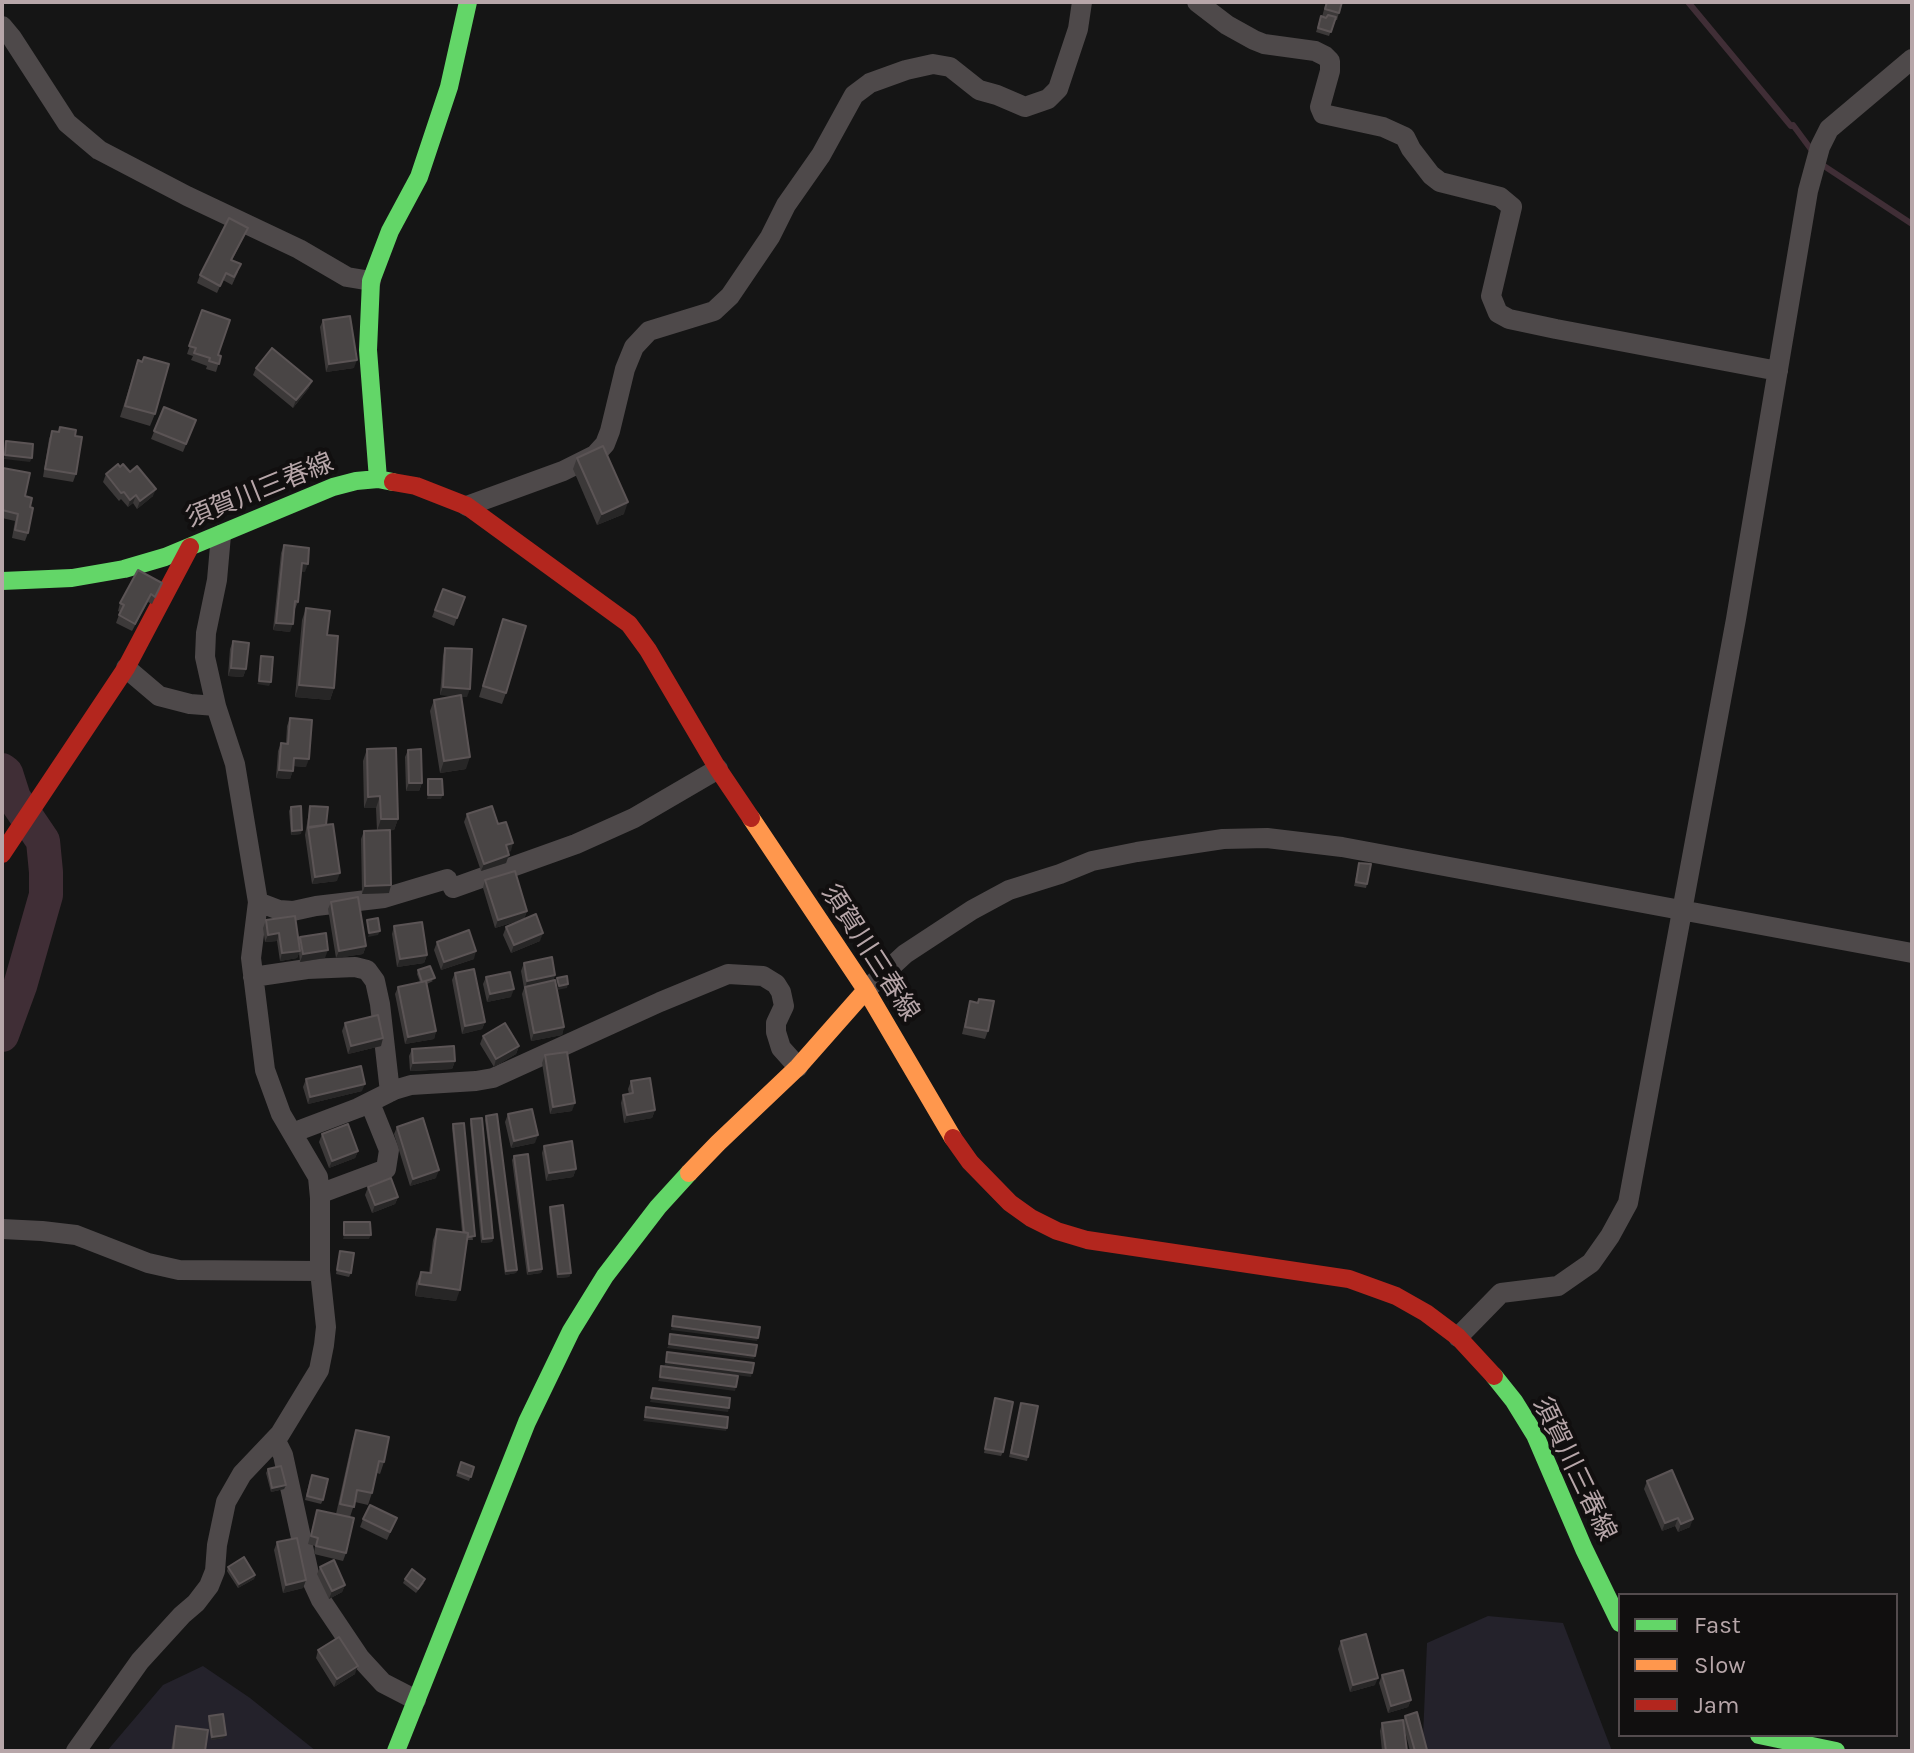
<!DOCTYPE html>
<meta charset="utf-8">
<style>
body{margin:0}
#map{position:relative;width:1914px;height:1753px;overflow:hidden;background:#151515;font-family:Karla,sans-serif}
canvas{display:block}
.frame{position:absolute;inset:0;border:4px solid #b7a6a9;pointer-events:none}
.legend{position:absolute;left:1618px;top:1593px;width:280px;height:144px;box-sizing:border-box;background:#110f0f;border:2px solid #534b4d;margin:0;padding:10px 14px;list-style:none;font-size:24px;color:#b7a6a9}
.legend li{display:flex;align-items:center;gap:16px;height:40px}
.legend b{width:40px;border:2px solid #534b4d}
</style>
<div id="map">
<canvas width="1914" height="1753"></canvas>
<div class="frame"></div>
<ul class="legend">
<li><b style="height:10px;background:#63d668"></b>Fast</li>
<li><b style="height:10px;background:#ff974d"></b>Slow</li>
<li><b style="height:10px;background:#b3261e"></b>Jam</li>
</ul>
</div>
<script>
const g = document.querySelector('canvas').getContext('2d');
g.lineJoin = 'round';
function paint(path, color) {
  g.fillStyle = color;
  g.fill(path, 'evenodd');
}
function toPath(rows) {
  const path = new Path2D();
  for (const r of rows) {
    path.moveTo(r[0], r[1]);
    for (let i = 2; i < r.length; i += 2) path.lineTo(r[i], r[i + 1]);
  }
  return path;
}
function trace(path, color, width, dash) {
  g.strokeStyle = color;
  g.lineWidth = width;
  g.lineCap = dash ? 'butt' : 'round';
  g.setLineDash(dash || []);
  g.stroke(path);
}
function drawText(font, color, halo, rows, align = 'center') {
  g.font = font + ' Karla,"Noto Sans JP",sans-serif';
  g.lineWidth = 8;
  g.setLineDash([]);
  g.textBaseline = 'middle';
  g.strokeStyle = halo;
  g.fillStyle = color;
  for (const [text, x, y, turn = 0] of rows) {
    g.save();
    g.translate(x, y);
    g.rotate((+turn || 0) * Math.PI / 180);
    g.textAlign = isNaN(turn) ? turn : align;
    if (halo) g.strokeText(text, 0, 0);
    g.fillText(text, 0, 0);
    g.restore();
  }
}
const green = toPath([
 [1488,1616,1563,1623,1612,1751,1424,1751,1423,1737,1427,1643],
 [203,1666,250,1698,316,1751,107,1751,163,1685]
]);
const stream = toPath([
 [1688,2,1791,126,1793,125,1813,152],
 [1821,164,1912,224]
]);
const river = toPath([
 [2,770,6,773,14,798,43,841,46,872,46,895,20,986,2,1035]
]);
const street = toPath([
 [1197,2,1227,25,1254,40,1264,44,1315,51,1325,56,1330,61,1330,71,1320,107,1323,114,1383,127,1405,137,1411,149,1431,175,1440,182,1500,197,1512,207,1491,296,1498,313,1509,319,1556,329,1778,371],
 [2,26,12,38,67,123,99,150,187,196,299,249,347,277,371,281],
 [467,506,563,471,595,455,605,444,610,431,625,369,634,347,649,331,714,311,730,296,770,237,786,205,821,155,854,95,870,83,906,70,933,64,950,67,979,90,997,95,1025,107,1048,99,1058,89,1078,29,1082,2],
 [126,668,159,696,190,704,216,706],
 [453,888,576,844,634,818,718,769],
 [258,902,279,910,293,911,316,906,384,898,447,879],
 [253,977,307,969,355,967,367,970,375,981,380,1004,390,1092],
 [866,990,905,954,972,910,1009,890,1060,874,1092,861,1137,852,1223,839,1267,838,1342,847,1912,953],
 [292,1133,358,1108,394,1090,411,1085,476,1081,493,1078,660,1002,728,974,763,976,776,984,781,992,784,1006,776,1023,776,1032,781,1048,798,1067],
 [320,1191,327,1191,386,1169,389,1150,370,1103],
 [2,1229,42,1231,76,1235,148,1263,179,1270,320,1271],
 [1458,1337,1501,1293,1558,1286,1591,1263,1610,1236,1628,1203,1736,619,1808,191,1820,147,1829,129,1912,59],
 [275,1439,283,1455,309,1574,321,1600,360,1658,383,1683,416,1700],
 [76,1751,140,1661,182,1615,196,1603,209,1586,215,1571,217,1545,226,1502,242,1474,280,1434,319,1370,324,1345,326,1327,320,1271,320,1198,318,1177,281,1114,265,1070,251,958,258,902,235,764,216,706,205,657,206,633,217,580,221,535]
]);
const fast = toPath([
 [378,479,368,350,371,281,390,231,419,177,449,87,468,2],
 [2,581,72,578,124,569,165,557,333,487,356,481,378,479,393,482],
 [1494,1376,1514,1401,1535,1435,1584,1549,1620,1623],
 [1759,1735,1836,1751],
 [396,1751,527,1422,571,1331,605,1276,658,1207,689,1173]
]);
const slow = toPath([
 [751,818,866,990,953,1138],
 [689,1173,718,1143,798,1067,866,990]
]);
const jam = toPath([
 [393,482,416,486,467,506,629,624,648,650,718,769,751,818],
 [2,854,126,668,190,547],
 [953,1138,970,1162,1010,1203,1031,1218,1057,1231,1087,1240,1349,1279,1396,1296,1426,1313,1458,1337,1494,1376]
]);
const wall = toPath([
 [1324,2,1342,2,1337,20,1335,20,1329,36,1316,32,1321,16,1322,17,1326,2],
 [248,228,232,260,238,272,232,285,223,280,217,293,197,283,200,275],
 [202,310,218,355,221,356,216,372,206,369,207,366,191,360,193,356,187,354],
 [323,320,354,368,326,372,320,327],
 [138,360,142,362,155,414,150,426,120,417],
 [256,368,309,388,293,408,253,375],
 [164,407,196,420,183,452,151,439],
 [60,427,75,436,76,474,73,482,43,477,49,439,52,431,58,432],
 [577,458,624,514,597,525,573,469],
 [2,470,25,496,30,507,28,533,25,541,12,538,15,521,2,518],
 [106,474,153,496,137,509,133,503,128,507,121,499,119,501,103,482],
 [284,545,305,572,301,571,298,602,295,609,294,609,290,632,273,630,281,553],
 [162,583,152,604,148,602,132,631,116,623,120,612,118,611,120,603],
 [443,589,465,597,454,626,432,617],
 [306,608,327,635,334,688,330,700,295,697,302,620],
 [503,619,506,693,502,704,479,697],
 [233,641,246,669,243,677,228,676,230,649],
 [445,648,467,697,461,696,466,769,440,773,430,711,434,700,457,696,440,695,443,656],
 [290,718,306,767,294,766,290,779,276,778,278,751,281,743,286,743,287,726],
 [367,749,398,819,394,830,381,831,389,893,362,894,361,839,364,831,377,831,376,808,364,808,363,761],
 [408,750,422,783,419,791,406,791,405,757],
 [310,806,326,825,337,881,312,884,305,835],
 [291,807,301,834,291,835,289,811],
 [467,814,498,824,511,851,508,852,506,863,481,871,464,822],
 [1359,863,1367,884,1366,888,1354,886],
 [485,880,527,911,524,919,495,928,483,888],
 [331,902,366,946,363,954,336,958,328,909],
 [266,920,299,942,300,937,325,958,300,962,299,953,297,958,280,961,277,941,265,942,263,928],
 [394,926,427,955,424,963,397,967,392,934],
 [506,927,540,941,511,953,503,935],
 [437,942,474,959,441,970,434,950],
 [524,963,555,975,553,981,564,1027,562,1035,531,1041,522,994,524,988,521,971],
 [418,970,433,981,427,984,436,1031,434,1039,405,1044,395,994,398,987,420,982,417,974],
 [455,973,485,1022,482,1029,462,1034,452,980],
 [486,977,511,997,487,1002,483,984],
 [970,1001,978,1003,988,1031,985,1039,962,1034],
 [345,1023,381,1046,348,1054,342,1031],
 [483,1036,519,1046,516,1054,494,1067,480,1044],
 [412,1049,455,1061,452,1069,410,1071,409,1056],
 [545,1055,572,1111,550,1114,542,1063],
 [306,1079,362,1091,308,1104,303,1087],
 [631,1081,655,1110,652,1118,624,1123,621,1103,623,1095,629,1094,628,1089],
 [508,1114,535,1143,511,1148,505,1122],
 [486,1116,517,1270,516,1273,505,1275,485,1120],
 [471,1119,493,1238,492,1242,481,1243,470,1123],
 [453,1124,473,1240,467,1240,456,1301,415,1296,416,1283,421,1272,429,1273,433,1240,437,1229,462,1232,452,1128],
 [397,1127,436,1178,410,1186,394,1134],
 [322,1134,358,1151,355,1158,329,1168,319,1142],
 [544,1146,576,1169,573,1177,546,1181,542,1153],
 [514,1156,542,1269,541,1273,527,1275,512,1160],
 [368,1187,398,1197,395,1204,372,1213,365,1195],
 [550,1207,571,1273,569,1277,557,1278,549,1211],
 [340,1251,351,1273,349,1277,336,1274],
 [995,1398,1003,1452,1001,1456,984,1453],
 [1021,1403,1028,1457,1027,1461,1009,1457],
 [356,1430,384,1462,380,1474,377,1473,372,1493,368,1505,355,1502,350,1517,346,1553,343,1561,314,1554,315,1546,308,1544,317,1510,336,1514,352,1442],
 [461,1462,474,1467,469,1481,456,1476],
 [268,1469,286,1485,284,1489,271,1492,266,1473],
 [310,1479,323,1500,321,1504,305,1500],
 [1647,1481,1690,1527,1678,1532,1675,1526,1662,1531,1644,1489],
 [397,1518,387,1540,360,1527,363,1519],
 [277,1542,306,1580,303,1588,283,1593,274,1550],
 [228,1567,255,1575,254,1579,238,1588,227,1571],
 [320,1567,345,1585,342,1592,329,1599,317,1574],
 [405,1579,424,1583,416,1593,403,1583],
 [1341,1641,1375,1685,1350,1692,1338,1649],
 [318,1650,355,1674,334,1687,316,1658],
 [1382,1675,1411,1700,1408,1707,1388,1713,1379,1683],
 [209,1716,224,1738,211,1740,208,1720],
 [1405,1716,1427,1751,1410,1751,1405,1731,1407,1751,1382,1751,1380,1731,1382,1723,1403,1721],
 [176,1726,205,1751,171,1751,174,1733]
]);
const shadedWall = toPath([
 [357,360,354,368,326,372,329,364],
 [312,381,309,388,293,408,296,400],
 [5,455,32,458,30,462,4,459],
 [156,489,153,496,137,509,140,501],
 [136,495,133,503,128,507,130,500],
 [628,502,624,514,597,525,602,514],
 [302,563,308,564,305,572,299,571],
 [276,623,293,624,290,632,273,630],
 [231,668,246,669,243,677,228,676],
 [259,681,271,682,269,686,257,684],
 [299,685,334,688,330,700,295,697],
 [443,687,470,689,467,697,440,695],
 [470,757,466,769,440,773,444,761],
 [294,758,309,759,306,767,291,766],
 [279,770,293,771,290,779,276,778],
 [409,783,422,783,419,791,406,791],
 [428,795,443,795,441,799,427,799],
 [380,796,376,808,364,808,368,797],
 [381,819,398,819,394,830,377,831],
 [302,830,301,834,291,835,292,831],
 [513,843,511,851,503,853,506,845],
 [509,855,506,863,481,871,484,864],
 [340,873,337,881,312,884,315,877],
 [391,885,389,893,362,894,365,886],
 [527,911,524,919,495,928,498,920],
 [380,931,378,935,368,937,369,933],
 [279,933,277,941,265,942,268,935],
 [543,933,540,941,511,953,514,945],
 [366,946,363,954,336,958,339,951],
 [328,950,325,958,300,962,303,954],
 [300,951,297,958,280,961,282,953],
 [476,951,474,959,441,970,444,962],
 [427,955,424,963,397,967,400,959],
 [555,975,552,983,525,989,527,981],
 [568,984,567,988,557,990,559,986],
 [514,989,511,997,487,1002,490,994],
 [485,1022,482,1029,462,1034,465,1026],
 [564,1027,562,1035,531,1041,534,1033],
 [436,1031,434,1039,405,1044,408,1037],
 [383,1038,381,1046,348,1054,351,1046],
 [519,1046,516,1054,494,1067,496,1059],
 [455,1061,452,1069,410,1071,413,1063],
 [365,1084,362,1091,308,1104,310,1097],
 [575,1103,572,1111,550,1114,553,1107],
 [655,1110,652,1118,624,1123,627,1115],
 [538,1135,535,1143,511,1148,514,1141],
 [358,1151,355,1158,329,1168,332,1161],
 [576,1169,573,1177,546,1181,549,1173],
 [439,1170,436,1178,410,1186,413,1179],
 [398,1197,395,1204,372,1213,375,1205],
 [344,1235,371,1235,369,1239,343,1239],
 [493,1238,492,1242,481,1243,483,1239],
 [542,1269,541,1273,527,1275,529,1271],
 [517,1270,516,1273,505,1275,506,1271],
 [571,1273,569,1277,557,1278,558,1274],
 [419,1284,460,1290,456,1301,415,1296],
 [672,1326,758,1338,757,1341,671,1330],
 [669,1344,755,1356,754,1359,667,1348],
 [666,1362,752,1373,751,1377,664,1366],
 [660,1377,736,1387,735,1391,658,1381],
 [651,1398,729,1408,728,1412,650,1402],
 [645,1417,727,1428,726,1431,643,1421],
 [286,1485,284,1489,271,1492,272,1488],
 [1678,1518,1675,1526,1662,1531,1665,1523],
 [1693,1519,1690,1527,1678,1532,1681,1524],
 [255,1575,254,1579,238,1588,239,1584],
 [306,1580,303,1588,283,1593,286,1585],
 [345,1585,342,1592,329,1599,332,1591],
 [358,1666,355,1674,334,1687,337,1679],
 [1378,1678,1375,1685,1350,1692,1353,1685],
 [1411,1700,1408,1707,1388,1713,1391,1706],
 [226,1735,224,1738,211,1740,212,1737]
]);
const building = toPath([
 [1327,2,1342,2,1339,13,1325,9,1327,2],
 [1328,15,1336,17,1331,32,1318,28,1321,16,1326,18,1328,15],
 [229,218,248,228,231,260,241,264,234,277,226,273,220,286,200,275,229,218],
 [202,310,230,320,218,355,221,356,219,364,209,361,210,358,194,353,196,348,189,346,202,310],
 [350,316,357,360,329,364,323,320,350,316],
 [272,348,312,381,296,400,256,368,272,348],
 [144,357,169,364,155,414,125,406,138,360,142,362,144,357],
 [164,407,196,420,186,444,154,431,164,407],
 [60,427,76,430,75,436,82,437,76,474,45,469,52,431,59,432,60,427],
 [6,441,33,444,32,458,5,455,6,441],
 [603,446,628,502,602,514,577,458,603,446],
 [118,464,120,467,123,464,130,472,137,466,156,489,140,501,136,495,130,500,124,492,121,493,106,474,118,464],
 [3,468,30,473,25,496,32,498,30,507,33,508,28,533,15,530,18,514,2,510,3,468],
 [284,545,309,548,308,564,302,563,298,602,295,601,293,624,276,623,284,545],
 [138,570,162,583,155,597,151,594,135,624,119,615,124,605,120,603,138,570],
 [443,589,465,597,457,618,435,610,443,589],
 [306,608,330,611,327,635,338,636,334,688,299,685,306,608],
 [503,619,526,626,506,693,483,686,503,619],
 [233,641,249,643,246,669,231,668,233,641],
 [445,648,472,649,470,689,443,687,445,648],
 [261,656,273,657,271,682,259,681,261,656],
 [461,695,470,757,444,761,434,700,461,695],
 [290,718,312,720,309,759,294,758,293,771,279,770,281,743,288,744,290,718],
 [396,748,398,819,381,819,380,796,368,797,367,749,396,748],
 [421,749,422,783,409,783,408,750,421,749],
 [428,779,442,779,443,795,428,795,428,779],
 [301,806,302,830,292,831,291,807,301,806],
 [310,806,328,807,326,825,308,828,310,806],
 [492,806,498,824,506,822,513,843,506,845,509,855,484,864,467,814,492,806],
 [333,824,340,873,315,877,308,827,333,824],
 [390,830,391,885,365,886,364,831,390,830],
 [1359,863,1371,864,1367,884,1356,882,1359,863],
 [515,871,527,911,498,920,485,880,515,871],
 [358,897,366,946,339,951,331,902,358,897],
 [536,914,543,933,514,945,506,927,536,914],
 [295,916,300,951,282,953,279,933,268,935,266,920,295,916],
 [378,918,380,931,369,933,367,920,378,918],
 [422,922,427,955,400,959,394,926,422,922],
 [469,930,476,951,444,962,437,942,469,930],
 [326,933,328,950,303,954,300,937,326,933],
 [552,957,555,975,527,981,524,963,552,957],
 [430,966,435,978,422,982,418,970,430,966],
 [474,969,485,1022,465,1026,455,973,474,969],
 [510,972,514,989,490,994,486,977,510,972],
 [567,976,568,984,559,986,557,978,567,976],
 [555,980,564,1027,534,1033,525,987,555,980],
 [426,981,436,1031,408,1037,398,987,426,981],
 [979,999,994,1001,988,1031,965,1027,970,1001,978,1003,979,999],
 [378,1015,383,1038,351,1046,345,1023,378,1015],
 [505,1023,519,1046,496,1059,483,1036,505,1023],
 [454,1046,455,1061,413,1063,412,1049,454,1046],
 [567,1052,575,1103,553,1107,545,1055,567,1052],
 [361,1066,365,1084,310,1097,306,1079,361,1066],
 [650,1078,655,1110,627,1115,623,1095,633,1093,631,1081,650,1078],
 [532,1109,538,1135,514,1141,508,1114,532,1109],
 [497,1114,517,1270,506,1271,486,1116,497,1114],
 [423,1118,439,1170,413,1179,397,1127,423,1118],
 [482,1118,493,1238,483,1239,471,1119,482,1118],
 [464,1123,475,1236,468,1237,468,1233,464,1232,453,1124,464,1123],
 [348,1124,358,1151,332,1161,322,1134,348,1124],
 [572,1141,576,1169,549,1173,544,1146,572,1141],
 [528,1154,542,1269,529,1271,514,1156,528,1154],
 [391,1178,398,1197,375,1205,368,1187,391,1178],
 [563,1205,571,1273,558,1274,550,1207,563,1205],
 [344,1222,370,1222,371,1235,344,1235,344,1222],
 [437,1229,468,1233,460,1290,419,1284,421,1272,431,1273,437,1229],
 [340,1251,354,1253,351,1273,337,1270,340,1251],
 [673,1316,760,1327,758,1338,672,1326,673,1316],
 [670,1334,757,1345,755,1356,669,1344,670,1334],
 [667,1352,754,1363,752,1373,666,1362,667,1352],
 [661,1366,738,1376,736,1387,660,1377,661,1366],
 [653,1388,730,1398,729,1408,651,1398,653,1388],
 [995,1398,1013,1402,1003,1452,985,1449,995,1398],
 [1021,1403,1038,1406,1028,1457,1011,1453,1021,1403],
 [646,1407,728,1417,727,1428,645,1417,646,1407],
 [356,1430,389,1437,384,1462,379,1461,372,1493,357,1490,354,1507,340,1504,356,1430],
 [461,1462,474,1467,471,1477,458,1472,461,1462],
 [281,1466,286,1485,272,1488,268,1469,281,1466],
 [1672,1470,1693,1519,1681,1524,1678,1518,1665,1523,1647,1481,1672,1470],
 [312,1475,328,1479,323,1500,307,1496,312,1475],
 [370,1505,397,1518,390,1532,363,1519,370,1505],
 [317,1510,354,1518,346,1553,316,1546,318,1538,311,1536,317,1510],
 [297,1538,306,1580,286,1585,277,1542,297,1538],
 [244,1557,255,1575,239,1584,228,1567,244,1557],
 [334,1560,345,1585,332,1591,320,1567,334,1560],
 [412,1569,425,1579,418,1589,405,1579,412,1569],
 [1366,1634,1378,1678,1353,1685,1341,1641,1366,1634],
 [339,1637,358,1666,337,1679,318,1650,339,1637],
 [1403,1670,1411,1700,1391,1706,1382,1675,1403,1670],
 [1417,1712,1427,1750,1424,1751,1415,1751,1405,1716,1417,1712],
 [223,1714,226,1735,212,1737,209,1716,223,1714],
 [1403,1720,1407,1751,1386,1751,1382,1723,1403,1720],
 [176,1726,208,1730,205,1751,173,1751,176,1726]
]);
const streetNames = [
 ["須賀川三春線",260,491,-22],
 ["須賀川三春線",870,953,57],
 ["須賀川三春線",1574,1469,64]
];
paint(green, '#24222b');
trace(stream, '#402e36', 6);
trace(river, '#402e36', 34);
trace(street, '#4e494a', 20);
trace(fast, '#63d668', 18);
trace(slow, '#ff974d', 18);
trace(jam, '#b3261e', 18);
paint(wall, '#3c3939');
paint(shadedWall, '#272626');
paint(building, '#494545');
trace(building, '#5b5455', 2);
drawText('26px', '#b7a6a9', '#110f0f', streetNames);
</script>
